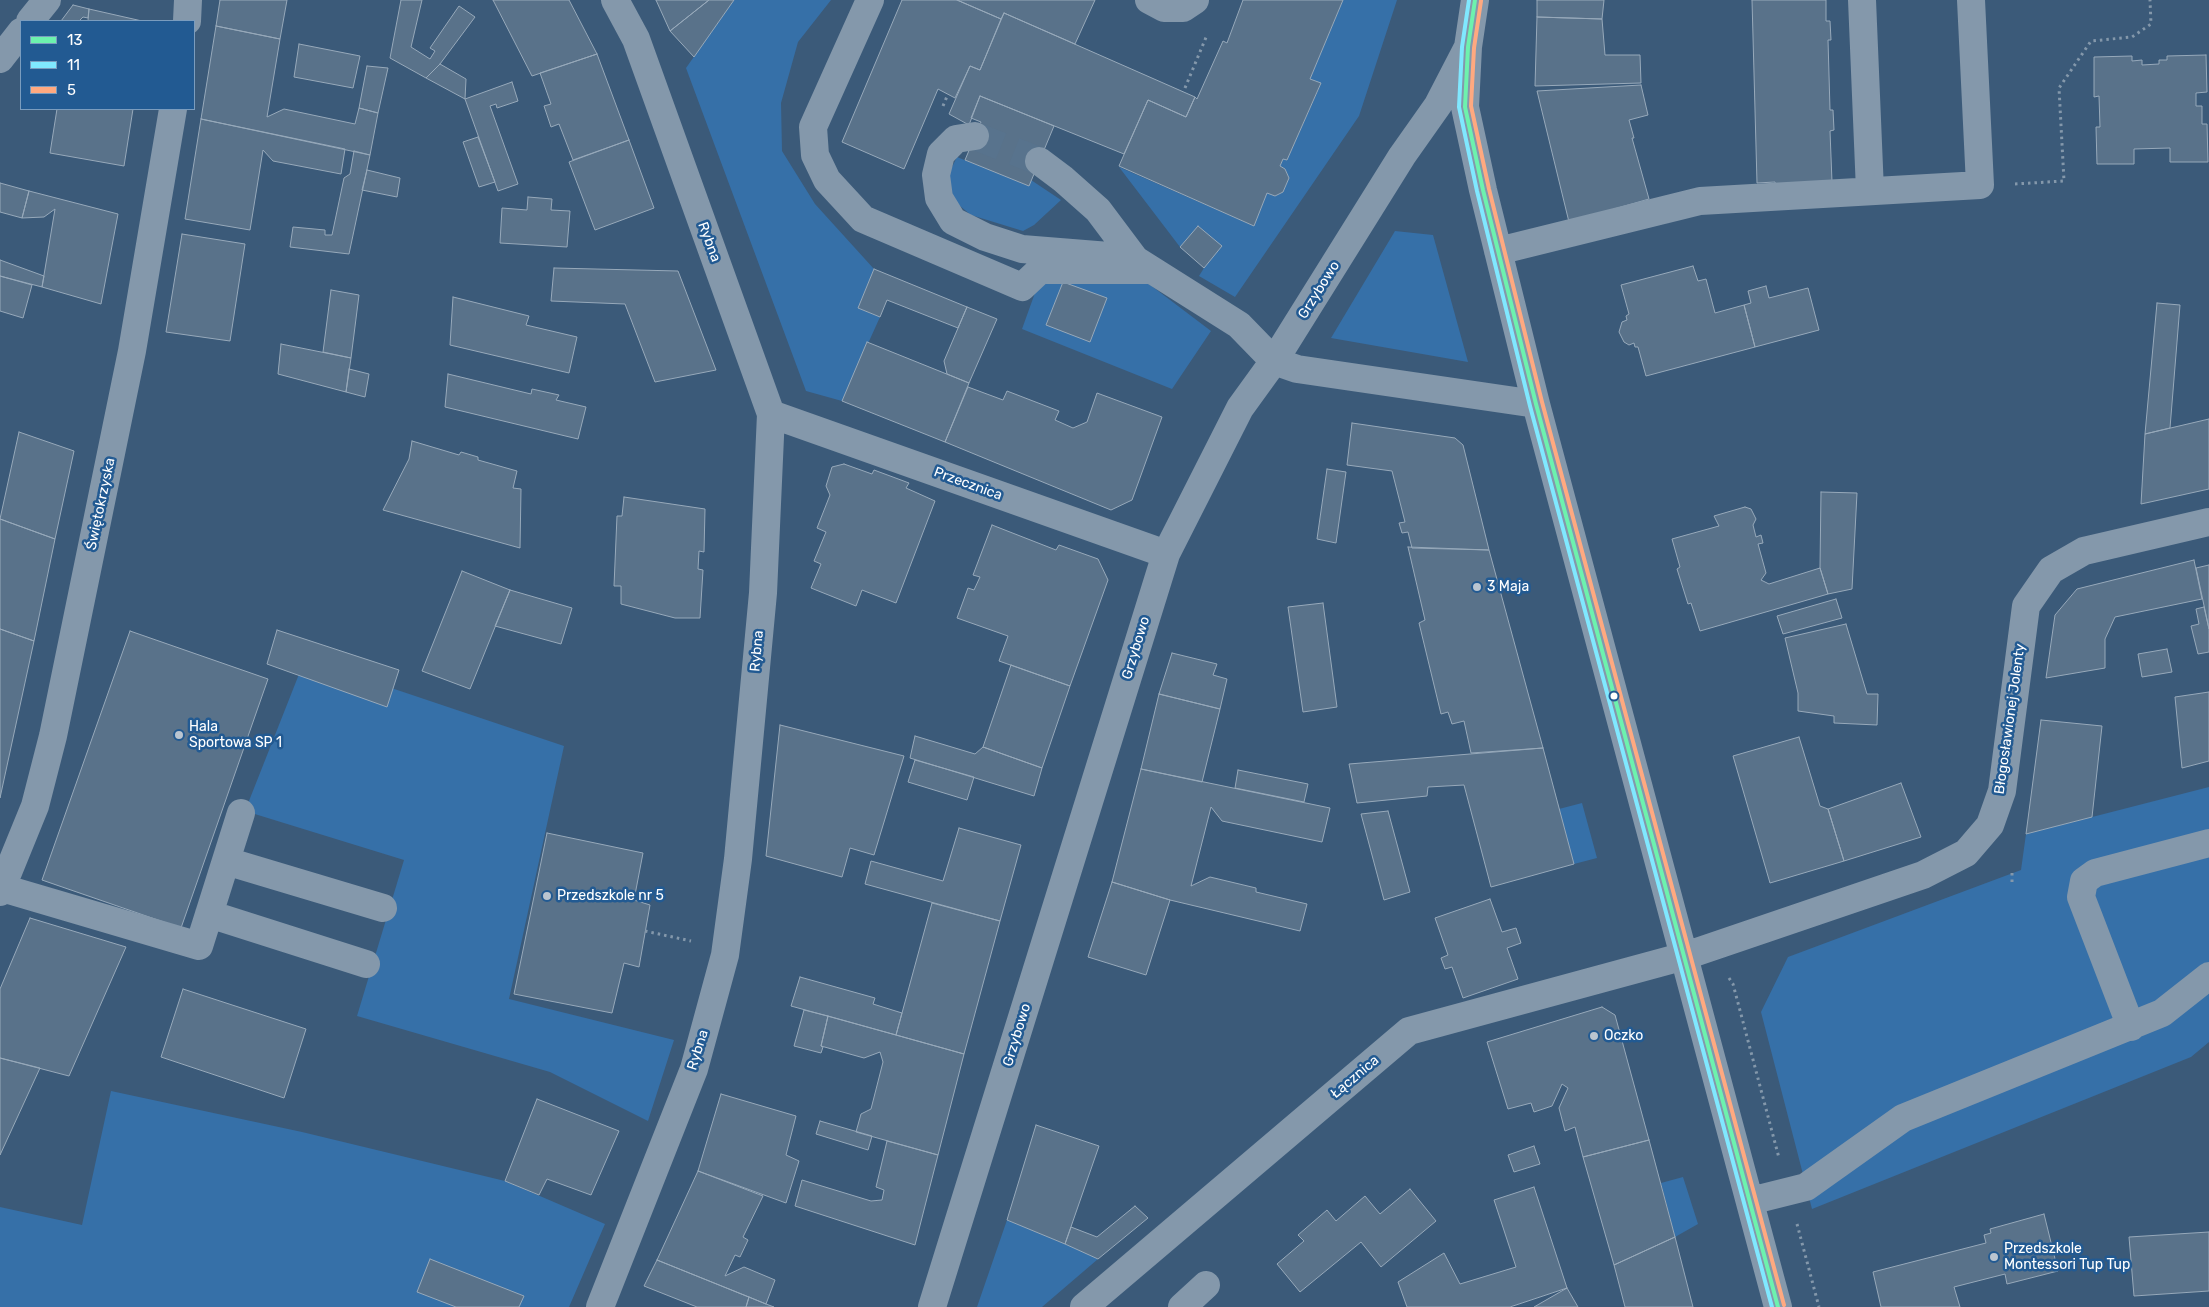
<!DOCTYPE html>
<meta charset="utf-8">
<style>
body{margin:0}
#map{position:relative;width:2209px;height:1307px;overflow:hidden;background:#3b5a79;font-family:Rubik,sans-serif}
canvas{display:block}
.legend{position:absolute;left:20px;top:20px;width:175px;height:90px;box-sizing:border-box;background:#225a92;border:1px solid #7a9cbe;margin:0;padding:6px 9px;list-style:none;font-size:15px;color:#fff}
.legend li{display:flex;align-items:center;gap:10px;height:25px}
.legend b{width:25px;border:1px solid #7a9cbe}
</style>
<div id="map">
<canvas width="2209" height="1307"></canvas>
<ul class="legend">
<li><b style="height:6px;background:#6df2ae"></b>13</li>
<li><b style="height:6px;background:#80e8ff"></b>11</li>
<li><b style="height:6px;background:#ffa980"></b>5</li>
</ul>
</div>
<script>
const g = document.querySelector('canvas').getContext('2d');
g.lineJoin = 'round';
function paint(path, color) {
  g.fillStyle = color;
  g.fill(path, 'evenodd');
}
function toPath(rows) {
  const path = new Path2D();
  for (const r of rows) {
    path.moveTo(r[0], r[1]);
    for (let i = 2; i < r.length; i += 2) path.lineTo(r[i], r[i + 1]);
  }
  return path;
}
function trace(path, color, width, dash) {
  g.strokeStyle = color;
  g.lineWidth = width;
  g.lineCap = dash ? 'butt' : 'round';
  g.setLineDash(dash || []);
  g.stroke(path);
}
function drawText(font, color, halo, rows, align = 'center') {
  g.font = font + ' Rubik,sans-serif';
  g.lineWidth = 5;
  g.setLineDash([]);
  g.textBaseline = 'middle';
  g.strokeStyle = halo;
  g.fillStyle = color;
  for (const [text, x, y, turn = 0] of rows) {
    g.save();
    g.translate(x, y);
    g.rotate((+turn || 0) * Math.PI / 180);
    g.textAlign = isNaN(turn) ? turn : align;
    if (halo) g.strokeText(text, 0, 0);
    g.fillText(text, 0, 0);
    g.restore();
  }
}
const green = toPath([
 [734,0,831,0,798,42,781,103,782,151,815,204,874,269,858,308,880,317,842,401,806,391,686,68],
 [1343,0,1397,0,1359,116,1235,297,1199,276,1204,268,1221,246,1198,226,1180,247,1119,167,1254,226,1267,193,1275,196,1283,192,1289,178,1285,169,1280,166,1283,159,1287,160,1321,84,1310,79],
 [957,157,1029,186,1031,180,1061,200,1034,225,1023,231,971,215,955,202,948,188,950,171],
 [1395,231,1433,235,1468,362,1331,338],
 [1040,279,1145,281,1211,331,1172,389,1022,329],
 [305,659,564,746,509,999,674,1040,648,1121,550,1072,357,1016,404,860,245,811],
 [2209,787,2209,1042,2191,1057,1812,1209,1761,1012,1788,957,2021,870,2026,834],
 [1582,803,1597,858,1574,864,1559,809],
 [111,1091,302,1132,505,1181,605,1224,569,1307,0,1307,0,1207,82,1225],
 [1683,1177,1698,1224,1675,1237,1661,1183],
 [1007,1220,1065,1244,1098,1259,1042,1307,977,1307]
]);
const building = toPath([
 [220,0,287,0,280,39,216,26,220,0],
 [401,0,422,0,411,47,430,59,435,51,430,48,459,6,475,17,440,64,426,78,390,58,401,0],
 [493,0,569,0,597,54,532,76,493,0],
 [656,0,709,0,670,31,656,0],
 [709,0,734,0,694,57,670,31,709,0],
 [902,0,957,0,1001,19,980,70,970,66,955,98,938,89,904,169,842,142,902,0],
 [957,0,1095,0,1075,44,1004,13,1001,19,957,0],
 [1243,0,1343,0,1310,79,1321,83,1287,160,1283,159,1280,166,1285,169,1289,178,1283,192,1275,196,1267,193,1254,226,1119,166,1148,100,1186,117,1195,97,1197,99,1223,41,1227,43,1243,0],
 [1537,0,1604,0,1602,19,1537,17,1537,0],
 [1752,0,1826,0,1826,21,1830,21,1831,40,1828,40,1830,110,1833,110,1834,130,1830,131,1832,182,1776,187,1775,182,1757,183,1752,0],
 [73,5,89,9,88,18,83,17,79,21,61,21,73,5],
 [89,9,142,21,88,21,89,9],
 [1004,13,1195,97,1186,117,1148,100,1124,154,980,96,969,125,949,114,970,66,980,70,1004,13],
 [1537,17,1602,19,1605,55,1640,55,1641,83,1535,86,1537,17],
 [216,26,280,39,267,117,284,109,355,124,359,108,378,113,370,155,201,119,216,26],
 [299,44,360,56,353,88,294,77,299,44],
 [597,54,629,140,573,160,559,124,551,127,544,106,551,104,540,73,597,54],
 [2206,55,2207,92,2196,93,2196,106,2202,106,2202,124,2207,124,2208,162,2170,162,2170,148,2134,149,2134,164,2097,164,2096,127,2100,127,2099,96,2094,97,2094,57,2132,56,2132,61,2142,60,2142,65,2159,64,2159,60,2167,60,2167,56,2206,55],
 [440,64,466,79,465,99,426,78,440,64],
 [367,66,388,68,378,113,359,108,367,66],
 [512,82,518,101,497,108,496,104,490,106,518,184,498,191,465,99,512,82],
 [1641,85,1648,115,1629,120,1634,138,1632,138,1649,199,1569,222,1537,91,1641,85],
 [980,96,1054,126,1029,186,965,160,981,122,971,118,980,96],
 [57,109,133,109,124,166,50,153,57,109],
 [201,119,345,149,341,174,273,161,263,150,250,230,185,219,201,119],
 [478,137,495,182,479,187,463,142,478,137],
 [629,140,654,208,595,230,569,162,629,140],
 [354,151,370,155,349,254,290,247,293,227,325,230,325,235,332,235,344,178,350,174,354,151],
 [367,170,400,178,397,197,362,190,367,170],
 [0,183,29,191,22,218,0,212,0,183],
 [29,191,118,214,101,304,42,287,55,209,44,217,22,218,29,191],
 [528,197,552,199,551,210,570,211,567,247,500,243,502,208,527,210,528,197],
 [1198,226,1222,246,1204,268,1180,247,1198,226],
 [182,234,245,244,230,341,166,332,182,234],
 [0,260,44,276,42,287,0,276,0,260],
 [1693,266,1698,281,1706,279,1715,313,1744,305,1755,347,1646,376,1638,347,1635,347,1634,343,1629,345,1624,342,1619,332,1622,322,1627,320,1626,316,1629,314,1621,285,1693,266],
 [554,268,678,271,716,370,655,382,625,304,551,301,554,268],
 [874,269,967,307,958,328,887,300,880,317,858,308,874,269],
 [0,276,32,285,23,318,0,311,0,276],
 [1063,282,1107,298,1090,342,1046,325,1063,282],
 [1766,286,1769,298,1808,288,1819,330,1755,347,1744,305,1751,303,1748,291,1766,286],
 [331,290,359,295,351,358,323,352,331,290],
 [453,297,529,316,526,325,577,337,569,373,450,345,453,297],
 [2157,303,2180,305,2170,428,2145,434,2157,303],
 [967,307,997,319,969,383,947,374,944,361,967,307],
 [867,342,969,383,945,442,842,401,867,342],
 [281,344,351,358,346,392,278,374,281,344],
 [349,369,369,374,365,397,346,392,349,369],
 [448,374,531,394,532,389,559,395,556,400,586,407,578,439,445,407,448,374],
 [968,387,1003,400,1007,391,1059,411,1055,420,1073,428,1087,422,1097,393,1162,417,1132,500,1111,510,945,442,968,387],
 [2209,419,2209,489,2141,504,2145,434,2209,419],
 [1352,423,1455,438,1463,445,1489,550,1412,548,1408,532,1402,533,1399,523,1405,522,1392,471,1347,465,1352,423],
 [19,432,74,451,55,539,0,519,19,432],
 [412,441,459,455,461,452,478,457,478,460,517,471,513,488,521,489,520,548,383,510,409,459,412,441],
 [844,464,872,474,874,470,909,483,906,488,935,501,896,603,862,590,856,606,811,588,821,564,814,561,826,532,817,528,830,495,826,486,832,467,844,464],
 [1327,469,1346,472,1336,543,1317,539,1327,469],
 [1821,492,1857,493,1852,589,1828,594,1820,568,1821,492],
 [624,497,705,509,704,552,699,551,698,569,703,570,700,618,675,618,621,604,621,586,614,586,617,516,622,516,624,497],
 [1745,507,1751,509,1756,519,1753,525,1756,537,1761,535,1763,543,1758,544,1766,573,1761,580,1769,584,1820,568,1828,594,1700,631,1691,603,1688,604,1677,569,1680,567,1672,539,1719,526,1714,516,1745,507],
 [0,519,55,539,34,641,0,629,0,519],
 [992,525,1056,550,1059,545,1098,559,1108,580,1070,686,999,661,1008,636,957,618,968,588,974,590,980,577,973,575,992,525],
 [1408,547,1489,550,1543,748,1471,753,1464,721,1452,724,1448,712,1441,714,1419,623,1425,620,1408,547],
 [2194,560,2202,599,2115,617,2105,639,2105,668,2046,678,2055,615,2077,589,2194,560],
 [2209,565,2209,629,2196,568,2209,565],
 [462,571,510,590,470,689,422,671,462,571],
 [510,590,572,608,561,644,495,626,510,590],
 [1836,599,1842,618,1783,634,1777,616,1836,599],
 [1323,603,1337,707,1303,712,1288,607,1323,603],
 [2204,607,2209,629,2209,652,2198,654,2191,626,2199,624,2196,609,2204,607],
 [1846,624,1867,694,1878,694,1877,725,1834,723,1834,716,1798,711,1798,693,1785,638,1846,624],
 [0,629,34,641,0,798,0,629],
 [277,630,399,670,387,707,267,664,277,630],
 [130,631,268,679,181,928,42,880,130,631],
 [2167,649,2172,672,2142,677,2138,654,2167,649],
 [1172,653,1217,664,1213,675,1227,679,1220,709,1159,694,1172,653],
 [1011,665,1070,686,1042,768,983,747,1011,665],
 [2209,692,2209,761,2182,768,2175,697,2209,692],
 [1159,694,1220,709,1202,782,1141,769,1159,694],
 [2041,720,2102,726,2092,817,2026,834,2041,720],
 [780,725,904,756,874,855,850,848,842,877,766,856,780,725],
 [915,736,975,754,983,747,1042,768,1034,796,910,758,915,736],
 [1799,737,1820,806,1828,809,1844,861,1770,883,1733,756,1799,737],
 [1543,748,1574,864,1491,887,1464,785,1428,787,1427,796,1357,803,1349,764,1543,748],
 [915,760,974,777,967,800,908,782,915,760],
 [1141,769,1330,808,1322,842,1222,821,1211,807,1191,886,1210,877,1256,888,1256,892,1307,904,1300,931,1170,900,1112,882,1141,769],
 [1238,770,1308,784,1304,802,1235,788,1238,770],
 [1901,783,1921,837,1844,861,1828,809,1901,783],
 [1388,811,1410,892,1384,900,1361,814,1388,811],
 [959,828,1021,845,1000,921,865,884,871,861,943,881,959,828],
 [547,833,643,853,634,900,650,905,639,967,624,963,612,1013,514,994,547,833],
 [1112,882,1170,900,1146,975,1088,957,1112,882],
 [1490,899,1502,932,1516,928,1521,943,1507,948,1518,979,1463,998,1452,967,1445,969,1441,958,1448,955,1435,918,1490,899],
 [932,903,1000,921,964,1054,896,1035,932,903],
 [30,918,126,947,69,1076,0,1058,0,989,30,918],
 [800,977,875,998,873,1004,902,1013,896,1035,791,1006,800,977],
 [183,989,306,1029,284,1098,161,1057,183,989],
 [1602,1007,1615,1015,1649,1140,1583,1157,1575,1127,1565,1131,1559,1108,1568,1088,1562,1084,1552,1106,1534,1112,1531,1103,1508,1109,1487,1042,1602,1007],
 [804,1010,828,1016,821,1046,823,1047,821,1053,794,1046,804,1010],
 [828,1016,964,1054,938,1155,856,1132,861,1114,871,1109,883,1062,880,1052,864,1058,821,1046,828,1016],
 [0,1058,40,1068,0,1155,0,1058],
 [721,1094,796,1116,786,1155,799,1161,786,1203,698,1171,721,1094],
 [537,1099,619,1131,591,1195,547,1179,539,1195,505,1181,537,1099],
 [820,1121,872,1136,868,1150,816,1134,820,1121],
 [1036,1125,1099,1146,1065,1244,1007,1220,1036,1125],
 [1649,1140,1675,1237,1614,1265,1583,1157,1649,1140],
 [887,1141,938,1155,915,1245,795,1206,802,1180,871,1201,882,1200,884,1190,876,1187,887,1141],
 [1534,1146,1540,1164,1514,1172,1508,1155,1534,1146],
 [698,1171,763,1196,743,1237,748,1240,740,1257,735,1255,725,1276,744,1267,775,1280,766,1304,657,1260,698,1171],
 [1534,1187,1567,1288,1510,1307,1407,1307,1398,1282,1444,1253,1460,1284,1516,1267,1494,1200,1534,1187],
 [1410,1189,1436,1221,1381,1267,1361,1242,1300,1292,1277,1264,1304,1241,1298,1235,1327,1210,1336,1221,1365,1196,1380,1214,1410,1189],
 [1135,1206,1148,1218,1098,1259,1065,1244,1071,1227,1097,1237,1135,1206],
 [2044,1214,2058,1271,2007,1284,2005,1274,1954,1287,1960,1307,1881,1307,1873,1272,1986,1243,1984,1235,1991,1233,1990,1229,2044,1214],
 [2209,1232,2209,1291,2134,1296,2129,1237,2209,1232],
 [1675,1237,1693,1307,1625,1307,1614,1265,1675,1237],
 [430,1259,524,1296,519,1307,456,1307,417,1292,430,1259],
 [657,1260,749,1297,746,1307,697,1307,644,1286,657,1260],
 [1567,1288,1578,1307,1534,1307,1567,1288],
 [749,1297,766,1304,774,1307,746,1307,749,1297]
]);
const minorTunnel = toPath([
 [975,136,1039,161]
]);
const path = toPath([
 [1185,88,1207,35],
 [943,106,948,94],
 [2015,184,2064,181,2059,88,2091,41,2132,37,2151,24,2150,0],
 [2012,873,2012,886],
 [645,931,691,941],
 [1729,978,1733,984,1779,1158],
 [1797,1224,1819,1307]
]);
const minor = toPath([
 [870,0,813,127,815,155,827,180,863,219,1022,287,1040,270,1149,270],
 [1149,0,1164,8,1183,8,1195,0],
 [1475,0,1468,47,1465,107,1483,190,1536,404,1778,1307],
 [1862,0,1870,191],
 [30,21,47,0],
 [187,21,188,0],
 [0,59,21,32],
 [975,136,956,139,941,154,936,175,939,198,953,221,985,237,1022,249,1134,258,1098,210,1063,179,1039,161],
 [1498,251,1700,201,1980,185,1971,0],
 [1136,260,1239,325,1274,361,1297,369,1536,404],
 [771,414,1166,554],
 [226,861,383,908],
 [2,888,199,946,241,813],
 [0,892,35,806,53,736,132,351,173,109],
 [209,914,366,964],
 [2131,1027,2081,897,2084,881,2095,873,2209,843],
 [1750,1201,1806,1187,1903,1118,2162,1013,2209,976],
 [600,1307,694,1069,725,955,738,859,763,593,771,414,636,39,615,0],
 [932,1307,1166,554,1240,408,1274,361,1402,156,1438,105,1468,47],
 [1084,1307,1409,1031,1685,956,1923,875,1966,853,1990,825,2002,791,2026,606,2051,570,2084,551,2209,522],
 [1182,1307,1206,1285]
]);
const bus1 = toPath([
 [1475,0,1468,47,1465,107,1483,190,1536,404,1778,1307]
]);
const bus2 = toPath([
 [1469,0,1462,47,1459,107,1477,191,1530,406,1772,1307]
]);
const bus3 = toPath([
 [1481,1,1474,48,1471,106,1489,189,1542,402,1784,1305]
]);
const markers = [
 [1477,587,5,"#bac5d0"],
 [1614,696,4.5,"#fff"],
 [179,735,5,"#bac5d0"],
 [547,896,5,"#bac5d0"],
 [1594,1036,5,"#bac5d0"],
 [1994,1257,5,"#bac5d0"]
];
const streetNames = [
 ["Rybna",709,242,70],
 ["Grzybowo",1319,290,-58],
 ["Przecznica",968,484,20],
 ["Świętokrzyska",101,504,-78],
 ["Grzybowo",1136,648,-73],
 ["Rybna",757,651,-85],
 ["Błogosławionej Jolenty",2010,719,-82],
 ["Grzybowo",1017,1035,-73],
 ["Rybna",698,1050,-73],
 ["Łącznica",1355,1077,-40]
];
const poiNames = [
 ["3 Maja",1487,587],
 ["Hala",189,727],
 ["Sportowa SP 1",189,743],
 ["Przedszkole nr 5",557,896],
 ["Oczko",1604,1036],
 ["Przedszkole",2004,1249],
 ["Montessori Tup Tup",2004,1265]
];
paint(green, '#3670a8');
paint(building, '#59728a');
trace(building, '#97a9ba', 1);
trace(minorTunnel, '#58738d', 28, [28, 14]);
trace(path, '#8498ab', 3, [2.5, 4]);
trace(minor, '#8498ab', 28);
trace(bus1, '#6df2ae', 4);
trace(bus2, '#80e8ff', 4);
trace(bus3, '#ffa980', 4);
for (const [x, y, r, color] of markers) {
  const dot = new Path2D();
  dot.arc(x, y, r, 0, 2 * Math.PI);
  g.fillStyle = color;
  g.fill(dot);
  trace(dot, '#225a92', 2);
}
drawText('14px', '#fff', '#225a92', streetNames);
drawText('14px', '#fff', '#225a92', poiNames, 'left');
</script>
